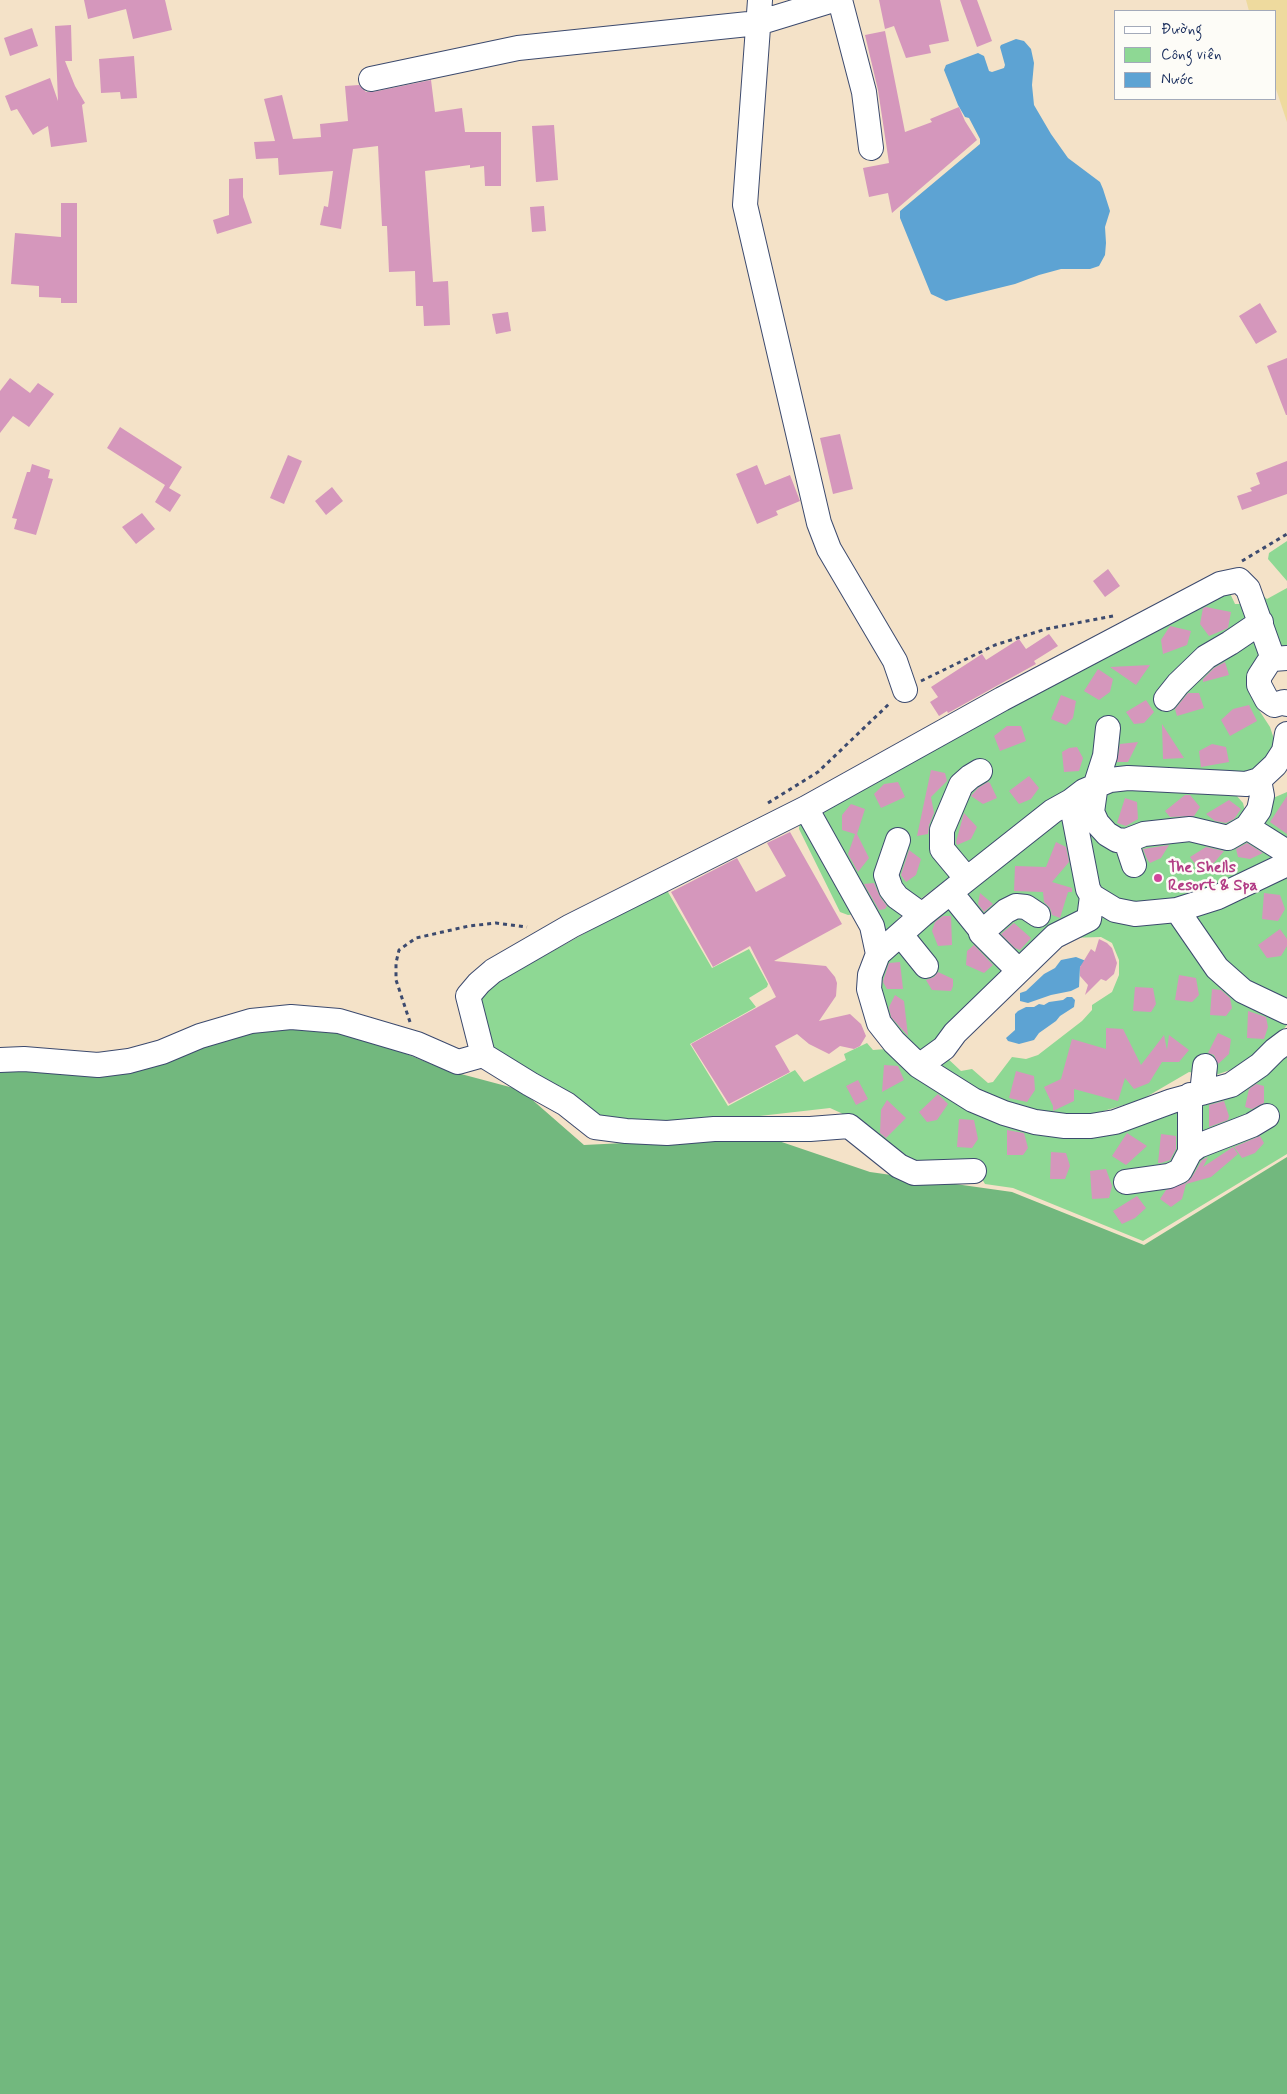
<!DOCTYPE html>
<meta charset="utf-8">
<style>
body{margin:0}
#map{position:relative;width:1287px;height:2094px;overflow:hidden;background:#f4e2c8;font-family:Mynerve,sans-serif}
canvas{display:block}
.legend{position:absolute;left:1114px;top:10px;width:162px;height:90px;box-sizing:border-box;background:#fdfcf7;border:1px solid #a3aaba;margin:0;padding:6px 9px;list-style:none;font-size:15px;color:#1b2f5e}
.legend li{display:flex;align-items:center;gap:10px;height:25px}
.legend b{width:25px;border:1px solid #a3aaba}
</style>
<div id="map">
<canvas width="1287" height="2094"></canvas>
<ul class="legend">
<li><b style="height:6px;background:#fff"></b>Đường</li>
<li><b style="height:14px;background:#8ed894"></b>Công viên</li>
<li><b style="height:14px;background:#5da3d3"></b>Nước</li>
</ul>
</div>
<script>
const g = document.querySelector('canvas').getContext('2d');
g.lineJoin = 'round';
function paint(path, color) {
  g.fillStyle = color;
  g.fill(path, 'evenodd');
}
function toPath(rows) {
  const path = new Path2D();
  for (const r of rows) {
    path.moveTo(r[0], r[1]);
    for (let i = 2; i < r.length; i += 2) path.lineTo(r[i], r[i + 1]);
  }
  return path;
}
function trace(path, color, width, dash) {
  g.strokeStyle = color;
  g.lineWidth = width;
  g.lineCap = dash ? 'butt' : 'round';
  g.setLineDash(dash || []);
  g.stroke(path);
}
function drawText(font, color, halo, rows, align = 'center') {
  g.font = font + ' Mynerve,sans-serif';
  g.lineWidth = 5;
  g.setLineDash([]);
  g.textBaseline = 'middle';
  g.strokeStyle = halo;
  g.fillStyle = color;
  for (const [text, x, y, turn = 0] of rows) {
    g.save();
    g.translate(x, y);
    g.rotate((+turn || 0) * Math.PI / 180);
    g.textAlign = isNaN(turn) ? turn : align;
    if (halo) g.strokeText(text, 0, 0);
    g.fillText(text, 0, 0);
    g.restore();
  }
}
const green = toPath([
 [1287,541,1287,581,1268,559,1269,553],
 [1287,588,1287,653,1251,692,1255,704,1270,727,1275,742,1272,756,1263,767,1238,778,1119,774,1021,823,906,910,884,935,857,914,848,915,840,912,799,829,800,818,1228,589,1235,604,1239,604,1263,596,1267,599],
 [1098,785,1229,787,1243,803,1246,815,1275,858,1264,869,1167,906,1101,899,1075,802],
 [1287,792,1287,851,1262,832,1260,814,1273,798],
 [1064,814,1090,908,916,1059,873,992,879,955],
 [1287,874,1287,1007,1217,966,1188,910],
 [661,891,668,892,712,968,749,949,768,984,767,987,749,998,756,1007,690,1044,728,1106,795,1070,804,1082,846,1060,844,1054,867,1043,873,1050,886,1049,1034,1123,1173,1102,1287,1045,1287,1154,1143,1241,1013,1188,985,1184,974,1166,932,1168,879,1145,841,1113,830,1108,733,1119,597,1125,486,1053,479,992],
 [1164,914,1287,1017,1287,1025,1270,1045,1233,1069,1213,1076,1189,1072,1141,1100,1100,1112,1074,1116,1017,1110,939,1077,941,1057,945,1056,961,1071,972,1069,988,1083,993,1082,1012,1057,1026,1059,1038,1055,1082,1021,1092,1010,1092,1005,1112,992,1119,975,1119,960,1112,943,1101,937,1068,938,1099,919,1109,915]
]);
const forest = toPath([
 [292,1024,370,1039,446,1070,521,1090,584,1145,764,1136,870,1172,1012,1192,1144,1245,1287,1157,1287,2094,0,2094,0,1070,96,1076,225,1039]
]);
const sand = toPath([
 [1246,0,1287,0,1287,122,1276,89,1276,11,1249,11]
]);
const water = toPath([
 [1016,39,1024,41,1031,49,1034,63,1032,85,1034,105,1051,134,1068,158,1100,182,1103,189,1110,211,1105,227,1106,243,1105,255,1099,266,1090,269,1061,269,1039,275,1015,284,946,301,931,294,900,218,900,211,980,144,980,139,969,118,965,117,958,105,944,70,946,65,978,53,984,56,989,71,992,72,1004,68,1005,65,1000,47,1001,45],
 [1076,957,1086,961,1080,967,1079,987,1071,991,1051,995,1028,1003,1020,1001,1020,993,1026,991,1044,974,1055,968,1061,960],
 [1067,997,1072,997,1075,1000,1074,1007,1060,1016,1056,1021,1039,1033,1034,1040,1019,1044,1008,1041,1006,1038,1015,1030,1015,1014,1018,1011,1026,1007,1034,1007,1039,1004,1044,1005,1049,1002,1063,1000]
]);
const building = toPath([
 [84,0,165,0,172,30,133,39,126,9,88,19],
 [879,0,940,0,949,41,929,45,931,53,906,58,894,26,885,29],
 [960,0,977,0,992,41,977,47],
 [71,25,72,61,65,61,75,86,85,103,82,105,87,142,51,147,48,126,33,135,17,109,11,111,5,96,50,78,58,101,55,26],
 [32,28,38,46,10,56,4,38],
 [885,31,905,132,932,122,930,119,959,107,965,121,977,140,892,213,888,193,869,197,863,168,889,163,878,90,865,35],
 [134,56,137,98,121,99,120,92,101,93,99,59],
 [431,80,435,112,462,108,465,132,501,132,501,186,485,186,484,166,470,168,470,165,425,171,433,282,448,281,450,325,424,326,423,306,416,306,415,271,389,272,387,226,382,226,378,146,353,149,341,229,320,225,324,206,328,207,333,171,279,175,278,158,256,159,254,142,275,141,264,99,282,95,293,139,321,137,320,124,348,121,345,86,359,85,366,92,373,92],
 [554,125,558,180,536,182,532,126],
 [243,178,243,197,252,223,217,234,213,220,229,215,229,179],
 [61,203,77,203,77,303,61,303,61,298,39,297,39,286,11,284,15,233,61,237],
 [544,206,546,231,532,232,530,207],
 [1260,303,1277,332,1256,344,1239,316],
 [508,312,511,331,496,334,492,314],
 [1287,358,1287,415,1286,415,1267,366],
 [10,378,30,393,38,383,54,394,29,427,13,416,0,433,0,391],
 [120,427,182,467,169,488,181,495,170,512,155,502,165,485,107,448],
 [840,434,853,489,833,494,820,438],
 [288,455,302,461,284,504,270,498],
 [1287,461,1287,494,1242,510,1237,496,1252,491,1250,488,1260,484,1256,473],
 [32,464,50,470,48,478,53,479,36,535,14,529,17,519,12,518,27,472,30,472],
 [757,465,765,485,790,475,800,501,776,511,778,515,757,524,736,474],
 [332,487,343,501,326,515,315,501],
 [142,513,155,529,136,544,122,527],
 [1108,569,1120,586,1105,597,1093,581],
 [1206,607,1231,612,1228,628,1209,636,1200,624,1203,608],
 [1170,626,1191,631,1187,645,1163,654,1161,640],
 [1049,634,1058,646,1034,661,1036,664,948,713,947,711,939,716,930,702,938,697,931,687,982,654,986,660,1019,639,1026,649],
 [1225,662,1229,675,1203,682,1203,679,1214,668],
 [1150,665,1136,685,1110,667],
 [1098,669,1113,679,1110,692,1099,700,1084,691],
 [1188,693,1199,693,1204,708,1177,716,1175,709],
 [1061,695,1076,701,1073,718,1066,725,1051,719],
 [1146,700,1154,712,1144,723,1134,724,1126,712],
 [1249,705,1257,721,1230,736,1221,720,1233,709],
 [1162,724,1184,758,1163,759],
 [1007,726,1021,726,1026,741,1000,751,994,736],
 [1138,742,1128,762,1117,762,1120,744],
 [1212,744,1226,747,1229,762,1201,767,1199,751],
 [1077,747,1083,758,1079,771,1064,772,1062,752,1069,748],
 [931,770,945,773,947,781,931,797,934,813,929,825,928,834,917,836],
 [1029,776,1039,788,1031,799,1019,804,1009,791],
 [898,782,905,797,881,808,874,794,884,784],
 [988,782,990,783,997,798,983,804,971,796,978,788],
 [1185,795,1190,795,1200,807,1194,816,1170,817,1165,811],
 [1287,796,1287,834,1270,822],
 [1125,798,1137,802,1138,819,1126,826,1117,823],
 [1229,800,1241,809,1234,819,1226,823,1215,821,1206,814],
 [851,804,865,809,857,834,869,858,858,872,848,854,855,834,842,830,842,815],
 [964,813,977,827,971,839,957,845,956,842],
 [790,832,842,924,774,961,826,966,835,977,837,983,836,996,819,1021,850,1014,861,1024,866,1036,860,1046,854,1049,840,1046,829,1054,809,1044,797,1034,775,1046,790,1072,729,1104,691,1044,776,997,750,946,713,967,671,892,737,858,756,892,786,876,767,843],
 [1056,842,1066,847,1069,862,1052,882,1072,888,1072,892,1068,892,1060,918,1052,915,1050,908,1044,902,1043,892,1014,891,1015,866,1046,867],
 [1247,843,1263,853,1250,859,1238,857,1236,849],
 [1169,845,1161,858,1150,863,1147,859,1143,849],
 [1206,847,1224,851,1214,863,1199,869,1190,857],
 [909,850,921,859,916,875,906,882,901,875],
 [874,883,880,897,887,906,885,909,879,910,864,884],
 [980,893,993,904,984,912,978,904],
 [1264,893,1280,895,1285,909,1278,921,1262,919],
 [943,916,951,916,952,945,938,946,932,931,935,922],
 [1014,923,1031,938,1020,950,1015,948,1001,934],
 [1280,929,1287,939,1287,946,1281,956,1267,958,1258,945],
 [1099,939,1107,943,1112,948,1117,963,1114,974,1106,981,1101,979,1085,995,1088,985,1080,976,1080,967,1091,949,1095,952],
 [974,945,993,965,984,973,966,965,967,951],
 [900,962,903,989,887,989,883,982,884,978,889,963],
 [938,972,953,979,953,986,951,991,932,990,926,980,934,977],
 [1179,975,1196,978,1199,995,1192,1002,1175,1000],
 [1135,987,1153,988,1156,1004,1151,1012,1133,1011],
 [1212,989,1221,990,1230,998,1232,1008,1226,1016,1210,1015],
 [895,995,904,1001,908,1036,891,1017,889,1007],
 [1248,1011,1266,1017,1268,1027,1264,1039,1247,1038],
 [1106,1028,1123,1029,1141,1065,1164,1035,1167,1050,1169,1035,1189,1050,1179,1062,1162,1062,1149,1083,1134,1089,1125,1078,1118,1101,1074,1089,1074,1101,1053,1111,1053,1106,1044,1087,1061,1079,1072,1039,1106,1049],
 [1218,1033,1231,1039,1229,1054,1218,1064,1214,1055,1208,1053],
 [884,1065,898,1066,904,1080,882,1092],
 [1016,1071,1034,1076,1035,1090,1027,1102,1009,1098],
 [858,1080,868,1099,856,1105,846,1086],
 [1256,1084,1264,1086,1264,1103,1252,1109,1245,1107,1249,1089],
 [938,1094,948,1104,937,1120,927,1122,919,1112],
 [887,1100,906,1118,886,1138,880,1133,881,1110],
 [1224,1101,1229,1116,1228,1120,1209,1127,1209,1105],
 [959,1119,974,1120,978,1139,972,1148,957,1147],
 [1007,1130,1024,1133,1028,1148,1023,1155,1007,1155],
 [1127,1133,1147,1146,1126,1165,1112,1156],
 [1161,1134,1176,1136,1176,1149,1170,1160,1161,1163,1158,1163],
 [1260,1136,1264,1143,1255,1153,1242,1158,1234,1147],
 [1233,1147,1238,1154,1211,1177,1186,1184,1182,1199,1171,1207,1160,1199,1166,1190,1186,1183,1192,1177,1202,1160,1208,1157,1203,1167],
 [1051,1152,1066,1153,1070,1166,1065,1179,1050,1179],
 [1106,1169,1112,1186,1109,1198,1092,1199,1090,1171],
 [1137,1196,1146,1208,1135,1218,1122,1224,1113,1211]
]);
const path = toPath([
 [1242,561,1287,534],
 [921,681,995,645,1046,629,1113,616],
 [768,803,818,772,890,703],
 [410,1022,396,980,396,963,399,950,416,938,469,926,496,923,527,927]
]);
const minor = toPath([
 [760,0,745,205,819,523,829,549,895,661,905,690],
 [840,0,864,92,871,148],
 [371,79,518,48,758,23,833,0],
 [1287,658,1273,659,1268,663,1259,677,1259,685,1267,700,1274,705,1284,702,1287,704],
 [1166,699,1178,684,1206,657,1230,643,1261,622],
 [1108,728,1105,756,1096,784,1092,812,1097,823,1107,834,1117,840,1126,841,1144,834,1190,829,1228,838,1247,827],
 [1287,734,1284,751,1275,765,1259,780,1246,784,1229,783,1128,778,1110,780,1084,791,1071,801,1053,811,967,879,922,915,878,954,870,975,869,989,879,1023,894,1042,919,1066,973,1100,1004,1113,1035,1122,1065,1126,1091,1126,1115,1122,1172,1101,1231,1085,1260,1065,1275,1050,1287,1041],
 [1259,780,1262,796,1259,810,1247,827,1282,849,1287,854],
 [1071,801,1088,889,1092,896,1115,910,1135,914,1177,910,1218,897,1287,864],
 [806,808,872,926,878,954],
 [898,840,886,875,891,889,897,897,922,915],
 [1126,841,1134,865],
 [967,879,942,849,942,830,961,785,970,777,980,771],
 [951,893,980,929,981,933,1018,970],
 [1177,910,1217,968,1243,991,1287,1012],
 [981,933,1006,911,1016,906,1026,907,1038,915],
 [901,935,926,966],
 [483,1055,468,996,479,983,493,971,571,926,806,808,1002,699,1220,584,1239,580,1248,589,1273,659],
 [0,1060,24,1059,98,1065,129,1061,162,1052,200,1036,251,1021,291,1017,339,1021,417,1044,458,1062,483,1055,530,1084,566,1104,595,1127,626,1131,667,1133,714,1129,810,1129,849,1126,899,1166,914,1173,974,1171],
 [919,1066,944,1048,955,1033,1055,936,1089,919,1092,896],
 [1202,1093,1205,1066],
 [1190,1095,1190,1152],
 [1126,1182,1169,1176,1180,1171,1190,1152,1198,1146,1252,1125,1267,1116]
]);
const markers = [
 [1158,878,5,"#d1479c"]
];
const hotelNames = [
 ["The Shells",1168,869],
 ["Resort & Spa",1168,887]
];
paint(green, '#8ed894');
paint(forest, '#72b87e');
paint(sand, '#eeda9e');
paint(water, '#5da3d3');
paint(building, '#d597bc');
trace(minor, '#3c4a6e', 26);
trace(path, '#3c4a6e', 3, [4, 4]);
trace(minor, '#fff', 24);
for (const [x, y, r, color] of markers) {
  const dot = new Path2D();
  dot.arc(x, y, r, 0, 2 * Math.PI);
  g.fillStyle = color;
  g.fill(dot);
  trace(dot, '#fdfcf7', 2);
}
drawText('bold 16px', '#b23c85', '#fdfcf7', hotelNames, 'left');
</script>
